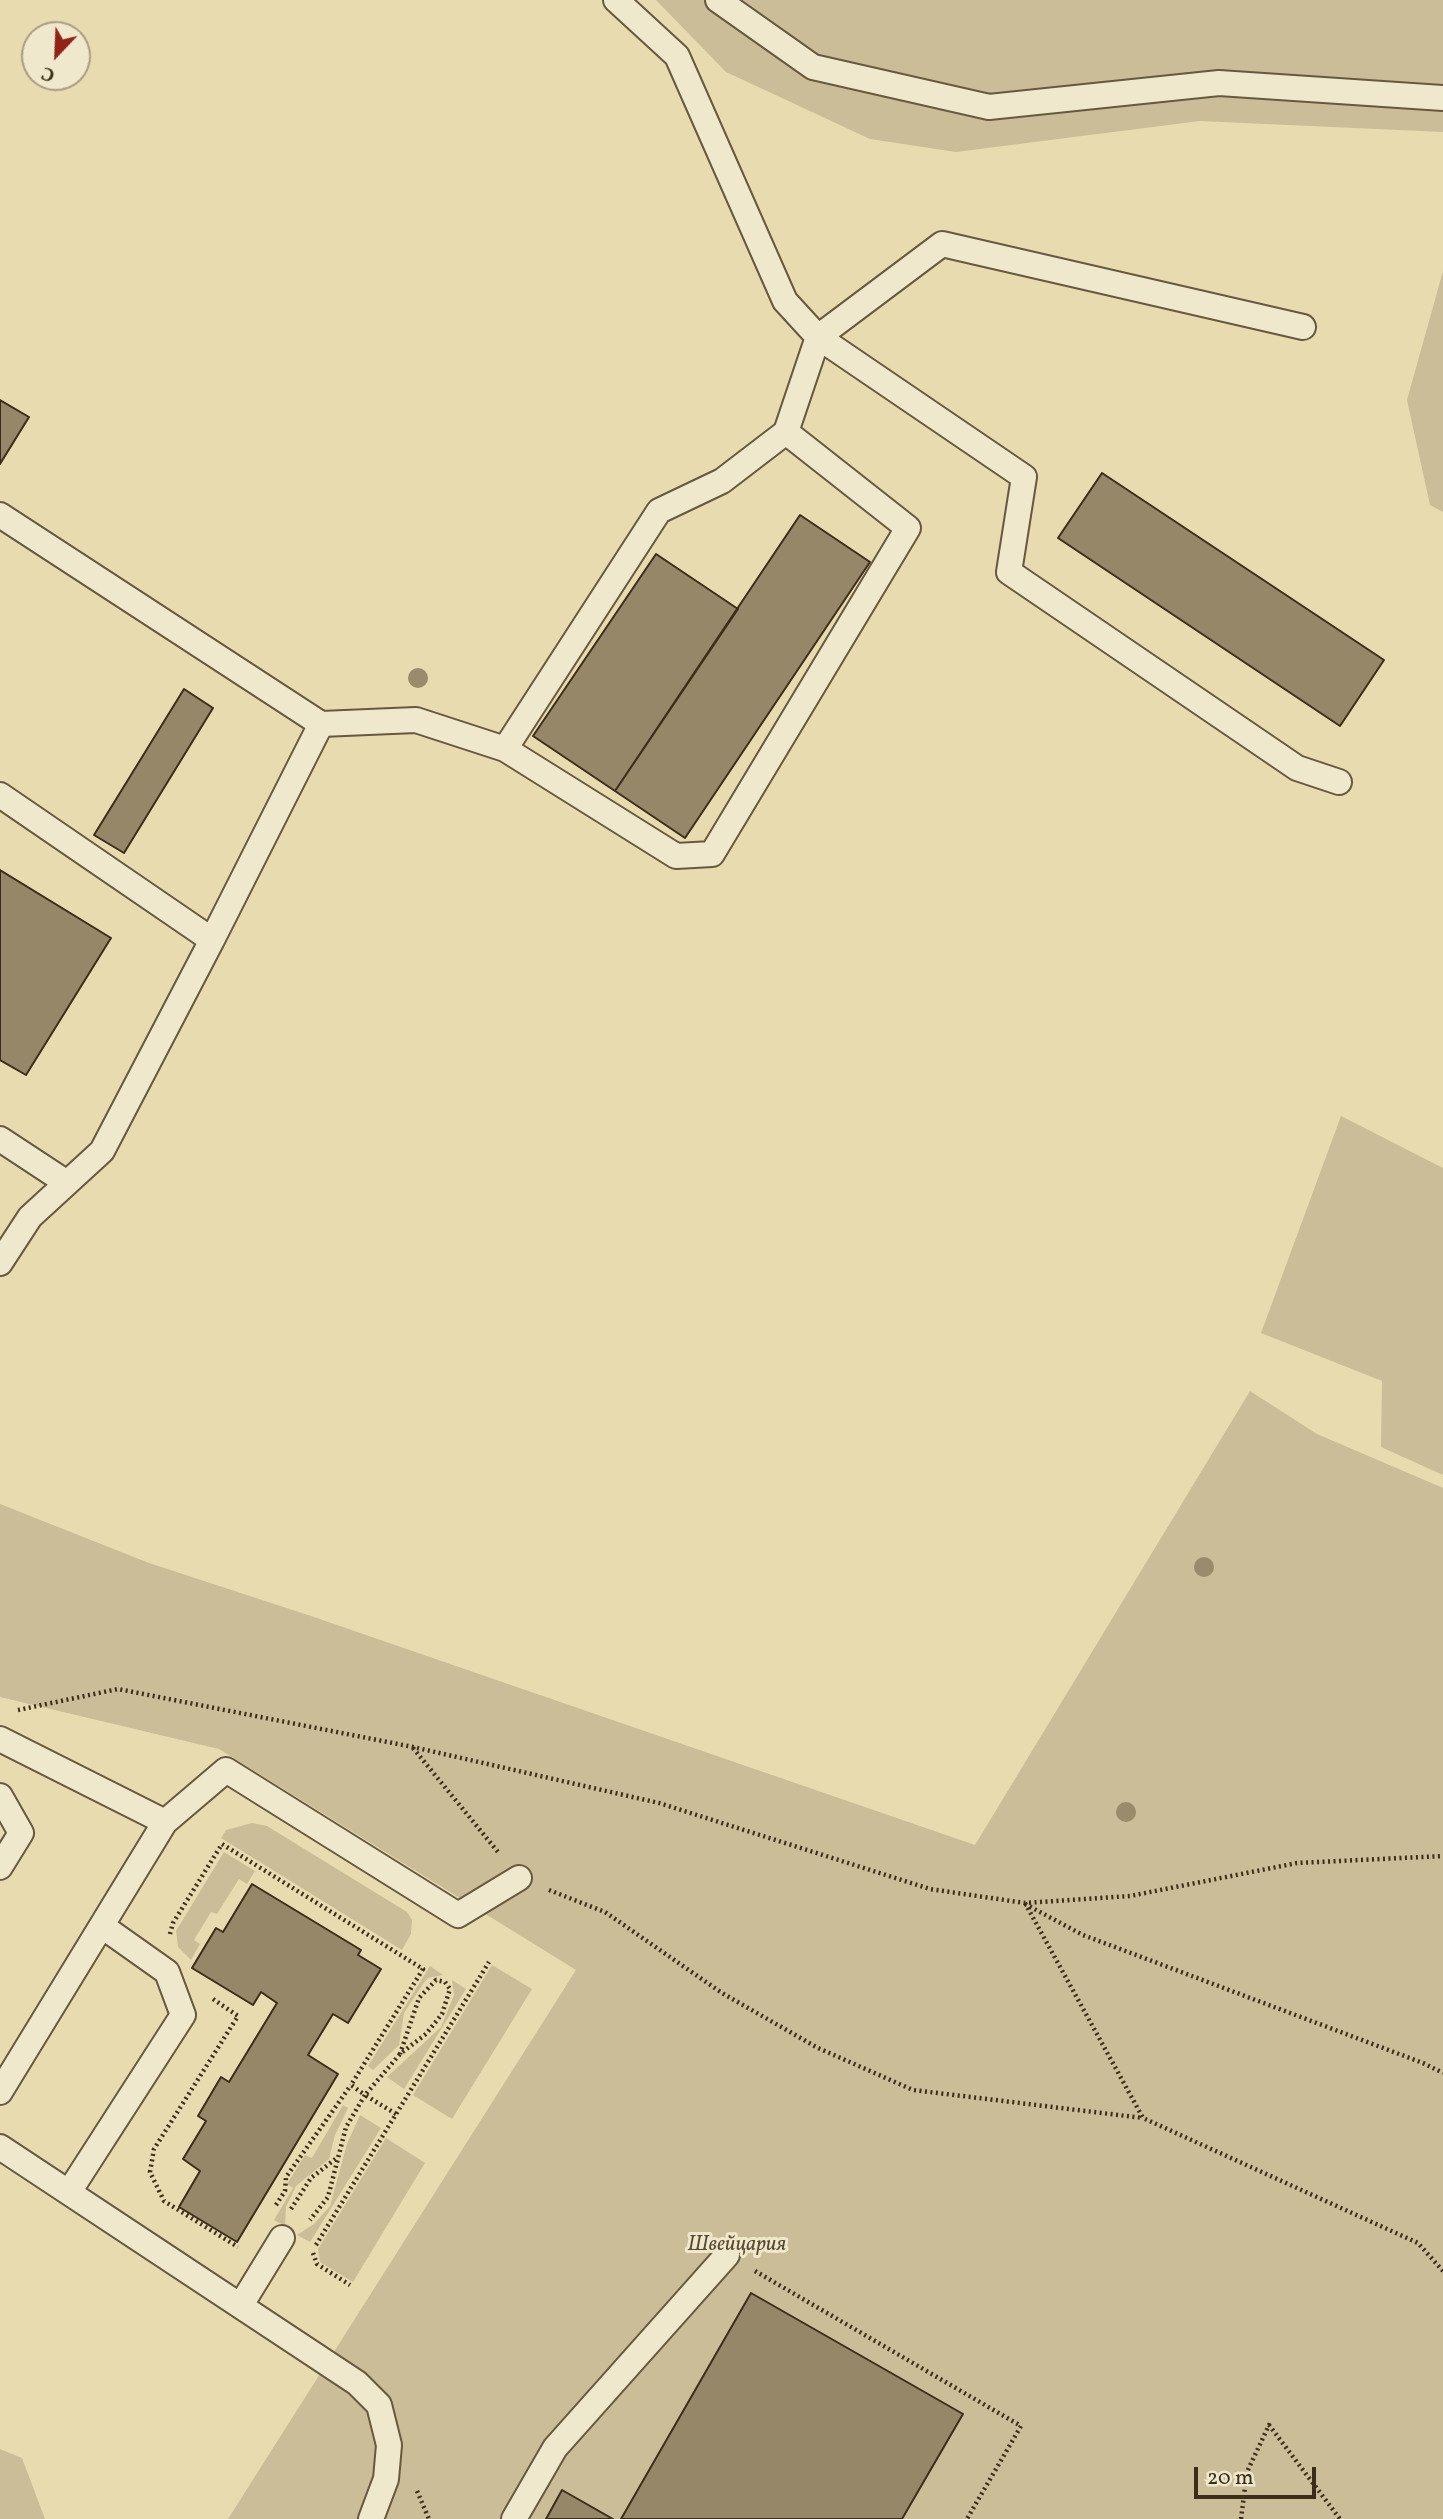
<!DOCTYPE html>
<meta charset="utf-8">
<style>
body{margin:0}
#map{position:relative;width:1443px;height:2519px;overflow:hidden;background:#e8dbb0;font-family:Vollkorn,serif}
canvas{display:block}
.north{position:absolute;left:21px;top:21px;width:70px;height:70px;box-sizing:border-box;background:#f0e8cc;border:2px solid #a89d85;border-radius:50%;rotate:203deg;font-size:19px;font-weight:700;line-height:28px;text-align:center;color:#3c2d1b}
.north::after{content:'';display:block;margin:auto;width:24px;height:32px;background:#8f2418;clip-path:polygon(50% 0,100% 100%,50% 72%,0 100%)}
.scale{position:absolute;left:1194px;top:2467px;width:122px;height:32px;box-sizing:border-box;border:4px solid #3c2d1b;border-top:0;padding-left:9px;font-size:21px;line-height:24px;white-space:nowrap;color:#3c2d1b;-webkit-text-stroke:5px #f0e8cc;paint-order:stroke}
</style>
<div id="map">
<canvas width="1443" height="2519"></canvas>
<div class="north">С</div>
<div class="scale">20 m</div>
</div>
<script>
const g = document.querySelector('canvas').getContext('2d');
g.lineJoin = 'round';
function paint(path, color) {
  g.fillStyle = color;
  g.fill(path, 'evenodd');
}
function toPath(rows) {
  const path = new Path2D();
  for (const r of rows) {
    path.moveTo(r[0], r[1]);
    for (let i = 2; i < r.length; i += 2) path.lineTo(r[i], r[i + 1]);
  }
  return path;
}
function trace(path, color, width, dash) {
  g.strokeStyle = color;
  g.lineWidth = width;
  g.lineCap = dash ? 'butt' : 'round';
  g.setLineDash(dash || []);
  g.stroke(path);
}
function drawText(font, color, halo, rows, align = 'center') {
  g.font = font + ' Vollkorn,serif';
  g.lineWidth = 6;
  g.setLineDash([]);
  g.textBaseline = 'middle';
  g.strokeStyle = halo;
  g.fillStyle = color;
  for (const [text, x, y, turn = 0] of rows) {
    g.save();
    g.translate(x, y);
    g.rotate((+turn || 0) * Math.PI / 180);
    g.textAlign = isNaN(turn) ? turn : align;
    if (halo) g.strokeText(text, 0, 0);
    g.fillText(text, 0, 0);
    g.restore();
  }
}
const green = toPath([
 [656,0,1443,0,1443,132,1200,121,956,152,870,139,726,72],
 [1443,271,1443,512,1430,505,1407,400],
 [1341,1116,1443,1168,1443,1475,1381,1447,1382,1381,1261,1333],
 [1250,1391,1317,1434,1443,1488,1443,2519,228,2519,576,1970,219,1749,0,1697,0,1504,149,1563,308,1615,975,1845],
 [252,1823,267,1826,407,1912,412,1920,411,1934,402,1950,221,1838,226,1830],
 [224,1852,255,1871,247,1884,239,1879,217,1914,211,1912,194,1940,200,1944,191,1960,178,1947,176,1931],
 [492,1965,532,1989,452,2119,413,2095],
 [430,1966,443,1975,428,1978,423,1984,404,2013,399,2045,373,2070,368,2066],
 [452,1980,466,1989,404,2089,387,2077,441,2027,454,1995],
 [343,2105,348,2108,335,2135,329,2159,296,2186,286,2207,285,2226,274,2220,293,2188,287,2184,305,2155,312,2158],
 [360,2115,381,2128,310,2242,297,2235,314,2224,330,2206,347,2144],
 [386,2138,425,2163,353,2282,320,2262,318,2249],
 [0,2449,22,2458,45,2519,0,2519]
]);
const building = toPath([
 [0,400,29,417,0,464,0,400],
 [1102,473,1384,660,1340,726,1058,538,1102,473],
 [800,515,870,562,685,838,615,791,800,515],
 [656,554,738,609,615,791,533,736,656,554],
 [184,689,213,708,124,853,94,835,184,689],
 [0,870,111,938,26,1075,0,1060,0,870],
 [252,1884,361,1950,358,1955,381,1969,348,2023,333,2014,308,2055,338,2074,237,2242,179,2207,200,2171,183,2159,206,2121,198,2116,221,2077,229,2082,277,2003,261,1992,253,2005,192,1968,216,1928,223,1932,252,1884],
 [751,2293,963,2414,902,2519,621,2519,751,2293],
 [562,2490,613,2519,546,2519,562,2490]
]);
const path = toPath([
 [18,1710,118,1689,413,1747,659,1803,930,1889,1025,1903,1130,1896,1297,1863,1443,1856],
 [413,1748,498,1852],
 [549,1890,605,1912,722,1993,818,2048,913,2090,1143,2118],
 [1025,1903,1143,2118,1418,2243,1443,2271],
 [1025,1904,1083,1935,1423,2063,1443,2073],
 [170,1934,173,1923,222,1844,423,1969,351,2085,365,2095,346,2127,328,2197,310,2220],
 [213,1999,238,2016,154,2149,150,2172,164,2201,238,2247],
 [396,2114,365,2095,400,2054,426,2034,442,2014,450,1989,445,1982,436,1980,419,1998,400,2054],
 [276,2205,285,2191,286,2177,351,2085],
 [291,2209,311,2178,338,2157],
 [316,2245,489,1962],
 [313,2253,317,2264,350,2285],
 [755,2271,1021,2426,967,2519],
 [417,2491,429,2519],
 [1241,2519,1247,2472,1269,2425,1340,2519]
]);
const service = toPath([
 [616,0,677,56,785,301,818,337,1024,477,1009,572,1297,768,1339,782],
 [718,0,813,67,989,107,1219,83,1443,98],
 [0,515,321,724,416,720,505,749,676,856,712,854,908,528,786,432],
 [505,749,659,511,722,481,786,432,818,337,942,244,1303,327],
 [0,795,212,940,102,1151,30,1217,0,1263],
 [212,940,321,724],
 [0,1139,67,1183],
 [0,1739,165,1822,226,1770,458,1915,519,1878],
 [0,1796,21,1833,0,1867],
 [0,2092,165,1822],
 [0,2147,357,2383,379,2405,389,2445,386,2479,371,2519],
 [69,2192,183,2015,167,1972,102,1926],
 [241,2305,282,2238],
 [514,2519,555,2448,727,2255]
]);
const trees = [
 [418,678],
 [1204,1567],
 [1126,1812]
];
const parkNames = [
 ["Швейцария",737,2246]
];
paint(green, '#cbbd97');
paint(building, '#958768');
trace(building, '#3c2d1b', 2);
trace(service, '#675840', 28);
trace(path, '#3c2d1b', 4.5, [2, 3.5]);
trace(service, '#f0e8cc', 24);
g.fillStyle = '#998b6c';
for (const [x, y] of trees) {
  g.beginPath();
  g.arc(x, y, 10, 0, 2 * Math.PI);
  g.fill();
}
drawText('italic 21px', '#594a34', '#f0e8cc', parkNames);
</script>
